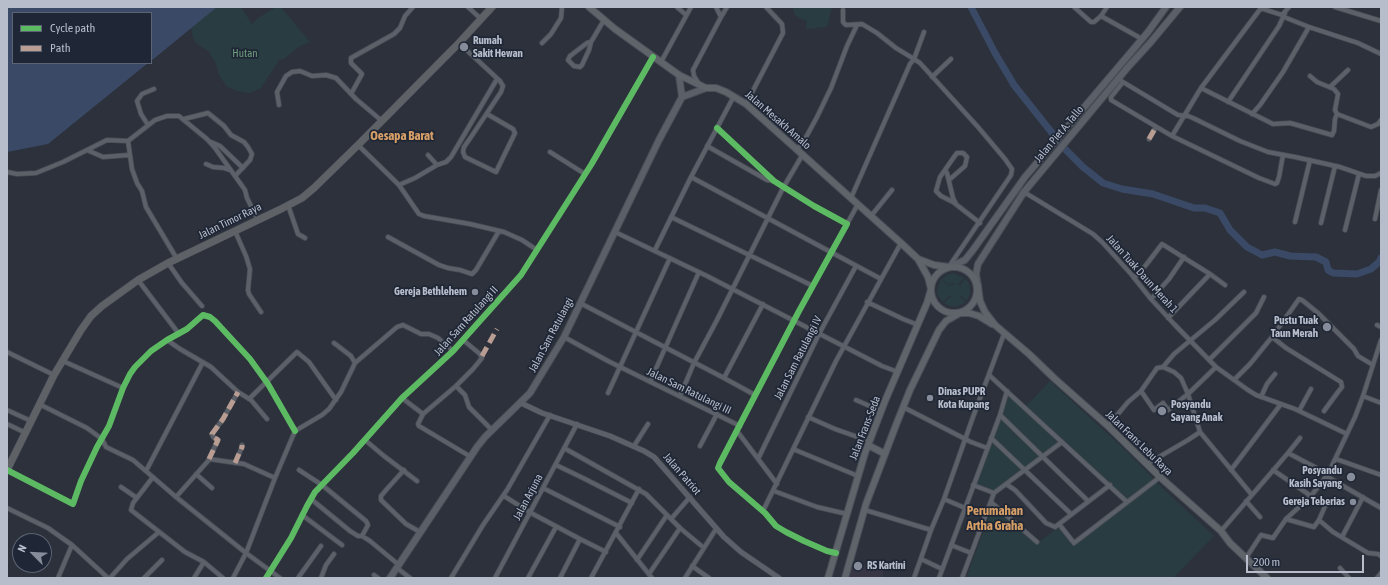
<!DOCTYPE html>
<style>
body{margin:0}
#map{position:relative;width:1388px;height:585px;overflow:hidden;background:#2c313b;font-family:"Asap Condensed",sans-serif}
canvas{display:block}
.frame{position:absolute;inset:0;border:8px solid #b7bdcb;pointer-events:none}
.legend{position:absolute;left:12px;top:12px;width:140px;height:52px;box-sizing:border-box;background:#1f2736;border:1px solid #5c6372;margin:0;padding:5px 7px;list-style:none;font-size:12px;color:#b7bdcb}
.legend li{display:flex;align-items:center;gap:8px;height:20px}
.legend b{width:20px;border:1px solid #5c6372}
.north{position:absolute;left:12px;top:533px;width:40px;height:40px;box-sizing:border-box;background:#1f2736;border:1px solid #5c6372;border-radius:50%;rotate:294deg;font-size:11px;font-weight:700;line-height:16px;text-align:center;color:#b7bdcb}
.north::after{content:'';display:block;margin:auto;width:14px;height:18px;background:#868c99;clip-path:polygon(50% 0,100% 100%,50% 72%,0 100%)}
.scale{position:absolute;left:1246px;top:555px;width:118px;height:18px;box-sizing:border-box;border:2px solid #b7bdcb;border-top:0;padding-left:5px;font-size:12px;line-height:14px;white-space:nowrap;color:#b7bdcb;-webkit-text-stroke:3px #1f2736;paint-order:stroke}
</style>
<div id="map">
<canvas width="1388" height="585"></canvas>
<div class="frame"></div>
<ul class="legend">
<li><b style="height:5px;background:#5cba63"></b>Cycle path</li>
<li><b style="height:5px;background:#b99d93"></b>Path</li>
</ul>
<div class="north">N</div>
<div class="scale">200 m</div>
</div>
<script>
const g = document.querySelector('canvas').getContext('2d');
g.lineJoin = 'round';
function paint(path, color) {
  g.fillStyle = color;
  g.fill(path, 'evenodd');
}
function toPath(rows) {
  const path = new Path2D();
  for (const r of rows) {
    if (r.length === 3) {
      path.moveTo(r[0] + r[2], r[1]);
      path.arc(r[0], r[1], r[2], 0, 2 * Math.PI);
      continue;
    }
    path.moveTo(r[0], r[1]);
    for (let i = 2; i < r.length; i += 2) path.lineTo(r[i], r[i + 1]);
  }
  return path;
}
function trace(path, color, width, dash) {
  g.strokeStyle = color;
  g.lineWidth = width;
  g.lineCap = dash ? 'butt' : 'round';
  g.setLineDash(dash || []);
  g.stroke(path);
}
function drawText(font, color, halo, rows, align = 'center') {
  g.font = font + ' "Asap Condensed",sans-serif';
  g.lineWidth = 3.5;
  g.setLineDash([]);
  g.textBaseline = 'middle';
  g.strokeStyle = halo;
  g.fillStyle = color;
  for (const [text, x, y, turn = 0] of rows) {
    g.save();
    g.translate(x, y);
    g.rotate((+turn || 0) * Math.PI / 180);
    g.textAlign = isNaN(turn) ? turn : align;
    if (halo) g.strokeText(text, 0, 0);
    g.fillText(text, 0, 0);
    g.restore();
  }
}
const medical = toPath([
 [850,561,884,570,882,578,845,578]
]);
const green = toPath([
 [188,7,241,7,252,24,258,18,276,7,281,7,310,42,300,46,284,59,279,60,261,88,250,93,237,91,227,87,219,75,216,64,209,52,196,43,193,38],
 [792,7,832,7,828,24,826,27,806,29,807,21,800,18,795,15],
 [953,273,964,278,958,284,961,287,960,285,965,279,969,283,970,290,970,294,967,301,960,295,959,296,966,302,956,307,950,306,944,303,950,297,952,298,950,295,943,302,937,294,938,287,941,279,949,286,953,284,957,284,952,283,949,285,942,279,947,275],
 [1050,381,1121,446,1154,479,1127,500,1026,406],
 [1009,395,1060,441,994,492,975,484],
 [1155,481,1214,536,1173,578,966,578,993,506,1036,544,1059,527,1074,544]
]);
const water = toPath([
 [7,7,217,7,151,61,151,13,13,13,13,63,148,63,48,144,7,152]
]);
const river = toPath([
 [971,7,995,53,1014,85,1064,148,1083,167,1103,183,1122,189,1153,194,1194,208,1205,208,1220,213,1230,230,1247,247,1262,255,1275,252,1290,256,1316,257,1326,262,1328,270,1333,273,1357,274,1371,269,1379,262,1381,258]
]);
const minor = toPath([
 [468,7,481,19],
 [677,7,686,15],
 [716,7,721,17],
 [1074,7,1091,22,1094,22,1101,16,1107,7],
 [1335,7,1381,21],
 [1260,8,1282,15,1289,7],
 [843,10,843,22,846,25,862,24,877,33,896,48,914,59,924,32],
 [1101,16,1142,39],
 [1284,17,1309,27,1358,43,1381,54],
 [591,42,587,43,570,56,568,60,574,66,580,67,582,65,589,50,591,42,604,20],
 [459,43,500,81,503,86,501,92,471,137,464,147,463,152,465,157,496,172,515,133,513,129,487,114],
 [542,43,551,34,561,18,562,7],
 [661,62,691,7],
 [932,77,951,59],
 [1118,79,1178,115,1188,116,1193,118,1240,141,1268,152,1295,157,1340,167,1366,176,1375,176,1381,173],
 [1123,82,1111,97,1111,100,1172,136,1259,178,1275,184,1277,183,1279,177,1283,155],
 [699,84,694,76,693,70,721,17,727,7],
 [1330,87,1348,70],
 [1201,88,1273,124,1290,123,1332,135,1334,131,1335,119,1337,114,1335,110,1338,94,1334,89,1317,82,1310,76],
 [351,94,362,74,351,63,351,58,394,34,400,28,405,16,413,7],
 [1228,102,1279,26,1285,13],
 [746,104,783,33,782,24,766,7],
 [279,105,277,92,286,76,292,72,300,71,312,76,326,75,336,78,356,99,382,121],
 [1252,114,1260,105,1283,72,1309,27],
 [1337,114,1371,127,1378,124,1381,120],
 [184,119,208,113,224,126,231,135,244,142,248,147,252,154,250,160,235,176],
 [148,125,141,114,137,101,142,94,154,89],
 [717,128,774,181,814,206,847,224,799,311,720,463,718,468,729,482,765,513,776,526,786,532,804,541,827,551,836,553],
 [1172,136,1201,88,1261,8],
 [1149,139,1156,127],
 [128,141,132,169,137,183,142,191,146,207,177,259],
 [211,142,220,146,243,168],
 [358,145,399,185,419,214,424,216,470,224,504,232,522,240,537,250],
 [707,146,767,180,774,181],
 [797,149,805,139,817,117,831,88,847,46,857,25],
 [87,150,103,157,129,155],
 [550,152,585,174],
 [206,164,213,167,224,168,230,170],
 [437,165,446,162,451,157,497,79],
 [945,170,947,173,953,198,956,204],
 [7,172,17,174,36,173,63,162,107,140,128,141,155,120,167,116,179,116,207,139,215,148,245,190,247,198,258,220],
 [691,177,881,279],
 [949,180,965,166,967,157,963,153,957,153,954,157,940,177,936,191,941,196,953,202,980,223],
 [399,185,415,178,437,165,428,155],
 [1024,192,1093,234,1102,242,1131,274,1151,299,1174,324,1216,367,1248,390,1256,395,1295,409,1347,434],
 [851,198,910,64,914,59,920,63,978,127,1005,159,1012,169,1011,175,1007,181,950,265],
 [288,205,298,234,305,238],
 [871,216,892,190],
 [671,217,813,286],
 [1375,219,1381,190],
 [1295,222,1310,160],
 [1321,223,1335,166],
 [847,224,858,204],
 [1345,230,1359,174],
 [235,231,246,256,250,269,248,290,249,294,261,312],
 [615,232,707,276,882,366,898,372],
 [388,237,439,265,448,268,460,270,472,274,476,270,499,231],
 [655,250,691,177,734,96],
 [168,263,182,283,202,306],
 [1210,274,1225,285],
 [1134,278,1146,265,1162,244,1210,274,1168,318],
 [138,280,179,334],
 [1151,299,1169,279,1184,257],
 [867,302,903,319,918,325],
 [580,303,724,378,755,395],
 [1377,325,1381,327],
 [564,337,608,361,740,426],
 [1272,337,1286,348,1341,382,1342,387,1338,392,1324,411],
 [167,340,180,349,211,367,238,392,251,400,267,419],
 [463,340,480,354,482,358,473,369,456,386,465,395,469,407,492,430],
 [334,343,351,356,355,363],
 [7,352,54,375],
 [1210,359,1256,313,1264,297],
 [63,361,123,388],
 [989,375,1127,502],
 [724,378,763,304],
 [1234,380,1250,364,1272,337,1299,299,1302,300,1318,313,1354,349,1358,356,1373,365],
 [650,382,699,272],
 [1141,391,1154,410,1163,403,1168,410,1188,394,1181,378,1174,372,1163,367],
 [608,393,670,258],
 [680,396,694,363,717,320,783,188,803,154],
 [1363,396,1381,403],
 [1261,397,1267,384,1275,374],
 [402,398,423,414,456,386],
 [249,399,297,352,309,362,336,400],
 [856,400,881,411],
 [39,404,87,428,102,439,106,447,133,460,176,497,246,553,280,578],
 [903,407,971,442,987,448],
 [7,410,31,421],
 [1299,411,1311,389],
 [423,414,418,424,419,426,471,457],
 [1000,415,1088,501],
 [808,417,835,429,869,441],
 [7,424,26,433],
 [1108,426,1128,402,1141,391,1157,368,1163,367,1174,354,1215,320,1244,292],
 [737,431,777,484],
 [1200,432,1252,495,1221,531],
 [991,438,1071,514],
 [365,440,384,456,417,481],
 [634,446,648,424],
 [700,446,717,414],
 [564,448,646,494,680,528,704,548],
 [793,449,858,476],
 [1288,453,1300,438],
 [209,459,218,440,213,437,212,434,223,419,238,392],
 [758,459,819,334,856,266],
 [1336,459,1381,475],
 [235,463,242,447,242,445],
 [1147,464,1188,440,1200,432,1188,394,1216,367],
 [556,465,583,478,632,503],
 [7,470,73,504,81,481,97,447,109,426,123,388,130,374,135,367,151,351,167,340,187,329,203,315,210,317,215,321,250,359,268,384,295,431],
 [299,470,322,485,366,521,368,525,362,536],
 [404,470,386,490,381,496,381,500,406,524,420,532],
 [1231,470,1281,404],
 [1273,470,1311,496],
 [146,471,203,362],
 [196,474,212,488],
 [1326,476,1381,508],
 [153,477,133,503,131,510,185,552,204,562,223,578],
 [1006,484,1015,490,1046,523,1055,527,1110,485],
 [973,485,994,493],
 [121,487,137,498],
 [543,488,620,527],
 [774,491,817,507,847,514],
 [1252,495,1288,453,1328,474],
 [504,496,531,513,580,539,560,578],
 [176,497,208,461,209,459,244,464,275,478],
 [311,499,350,531,358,536,362,536,370,541,399,565],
 [944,499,965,508],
 [1246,501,1260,517],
 [991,502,1037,542],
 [7,508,48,528,72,545,58,578],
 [865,510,931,530],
 [763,511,836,361,901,243],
 [302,515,342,545],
 [671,519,690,497],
 [1286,519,1314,527,1319,520,1326,504],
 [1319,520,1333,532,1368,553,1378,554,1381,556],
 [1059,524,1074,543,1160,477],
 [616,533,652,578],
 [1342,537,1363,497],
 [580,539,606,552],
 [72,545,108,578],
 [951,545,971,553],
 [1246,558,1261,535,1273,538,1286,519,1311,496,1328,474,1355,417,1363,396,1381,340],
 [921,559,942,569],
 [637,560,667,515],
 [692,566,709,578],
 [397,568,410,578],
 [1340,568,1349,578],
 [649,574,680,528],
 [374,575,378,578],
 [110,578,127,559,159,532],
 [144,578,162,560],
 [194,578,204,562],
 [233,578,246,553,275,478,295,431,322,415,329,409,341,392,355,363,397,327,403,325,421,334,429,334,438,338,453,351],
 [298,578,321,546],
 [321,578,326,565,334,554],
 [451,578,483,525,507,490,550,415],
 [495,578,577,424],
 [528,578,556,527],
 [591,578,639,489],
 [685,578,716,529],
 [914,578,931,530,944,499,973,417,1004,334],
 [939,578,1000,415,1007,391],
 [962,578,994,493,1062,442],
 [1377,578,1381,573]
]);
const tertiary = toPath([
 [521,403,542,413,610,436,644,451,654,457,724,537,741,552,779,578],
 [266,578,291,538,307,506,315,492,353,453,402,398,453,351,521,275,591,165,653,57]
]);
const secondary = toPath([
 [682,97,706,88],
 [949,267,965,260,973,250,1025,177,1148,32,1166,7],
 [978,286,976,274,978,264,1024,192,1128,67,1150,43,1180,7],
 [390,578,477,447,485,437,530,393,564,337,659,140,682,97,679,75]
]);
const primary = toPath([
 [589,7,615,29,679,75,706,88,716,88,726,92,746,104,901,243,918,259,928,277,931,289,927,303,885,401,865,453,828,578],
 [918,259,934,265,949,267],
 [954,290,23],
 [978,286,980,301,985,312,995,325,1029,354,1055,379,1108,426,1160,477,1221,531,1230,543,1267,578],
 [868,445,885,454],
 [845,578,866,504,896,425,910,390,939,330,946,321,960,313,969,313,979,316,992,324]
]);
const trunk = toPath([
 [7,470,54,375,81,330,91,316,102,306,138,280,168,263,281,209,302,198,314,188,358,145,459,43,492,7]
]);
const quiet = toPath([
 [1149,139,1156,127],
 [482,356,497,329],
 [209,459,218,440,213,437,212,434,223,419,238,392],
 [235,463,242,447,242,445]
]);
const cycleway = toPath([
 [717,128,774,181,814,206,847,224,799,311,720,463,718,468,729,482,765,513,776,526,786,532,804,541,827,551,836,553],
 [7,470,73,504,81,481,97,447,109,426,123,388,130,374,135,367,151,351,167,340,187,329,203,315,210,317,215,321,250,359,268,384,295,431],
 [266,578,291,538,307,506,315,492,353,453,402,398,453,351,521,275,591,165,653,57]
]);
const markers = [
 [464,47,5,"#868c99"],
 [475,292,4,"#868c99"],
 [1327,327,5,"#868c99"],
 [930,398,4,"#868c99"],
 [1162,411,5,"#868c99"],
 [1351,477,5,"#868c99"],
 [1353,502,4,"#868c99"],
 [858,566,5,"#868c99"]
];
const poiNames = [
 ["Rumah",473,41],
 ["Sakit Hewan",473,54],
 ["Gereja Bethlehem",467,292,"right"],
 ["Pustu Tuak",1318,321,"right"],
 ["Taun Merah",1318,334,"right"],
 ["Dinas PUPR",938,392],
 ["Kota Kupang",938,405],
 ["Posyandu",1171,405],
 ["Sayang Anak",1171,418],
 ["Posyandu",1342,471,"right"],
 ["Kasih Sayang",1342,484,"right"],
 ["Gereja Teberias",1345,502,"right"],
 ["RS Kartini",867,566]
];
const parkNames = [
 ["Hutan",245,54]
];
const streetNames = [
 ["Jalan Mesakh Amalo",778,120,41],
 ["Jalan Piet A. Tallo",1059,134,-50],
 ["Jalan Timor Raya",230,221,-26],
 ["Jalan Tuak Daun Merah 1",1142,274,48],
 ["Jalan Sam Ratulangi II",466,321,-48],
 ["Jalan Sam Ratulangi",551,335,-62],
 ["Jalan Sam Ratulangi IV",798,358,-63],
 ["Jalan Sam Ratulangi III",689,391,26],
 ["Jalan Frans-Seda",865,428,-69],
 ["Jalan Frans Lebu Raya",1139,443,44],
 ["Jalan Patriot",682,474,49],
 ["Jalan Arjuna",528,497,-62]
];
const quarterNames = [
 ["Oesapa Barat",402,136],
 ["Perumahan",995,511],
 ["Artha Graha",995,526]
];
paint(medical, '#373544');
paint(green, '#293c41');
paint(water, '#3a4a66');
trace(river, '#3a4a66', 7);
trace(minor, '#484c53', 5.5);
trace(tertiary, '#484c53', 6);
trace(secondary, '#484c53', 8);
trace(primary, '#4a4e58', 8);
trace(trunk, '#494d57', 8);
trace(minor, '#5c6069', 4);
trace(tertiary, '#5c6069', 5);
trace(secondary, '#5b5f67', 6);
trace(primary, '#5f636a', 6);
trace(trunk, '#5e6166', 7);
trace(quiet, '#b99d93', 5, [10, 5]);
trace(cycleway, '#5cba63', 6);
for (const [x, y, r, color] of markers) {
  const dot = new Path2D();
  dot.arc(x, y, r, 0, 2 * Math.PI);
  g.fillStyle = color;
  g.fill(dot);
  trace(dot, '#1f2736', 1.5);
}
drawText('bold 11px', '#b7bdcb', '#1f2736', poiNames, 'left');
drawText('11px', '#6e9c7c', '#1f2736', parkNames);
drawText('11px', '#b7bdcb', '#1f2736', streetNames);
drawText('bold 13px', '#d79f66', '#1f2736', quarterNames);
</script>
